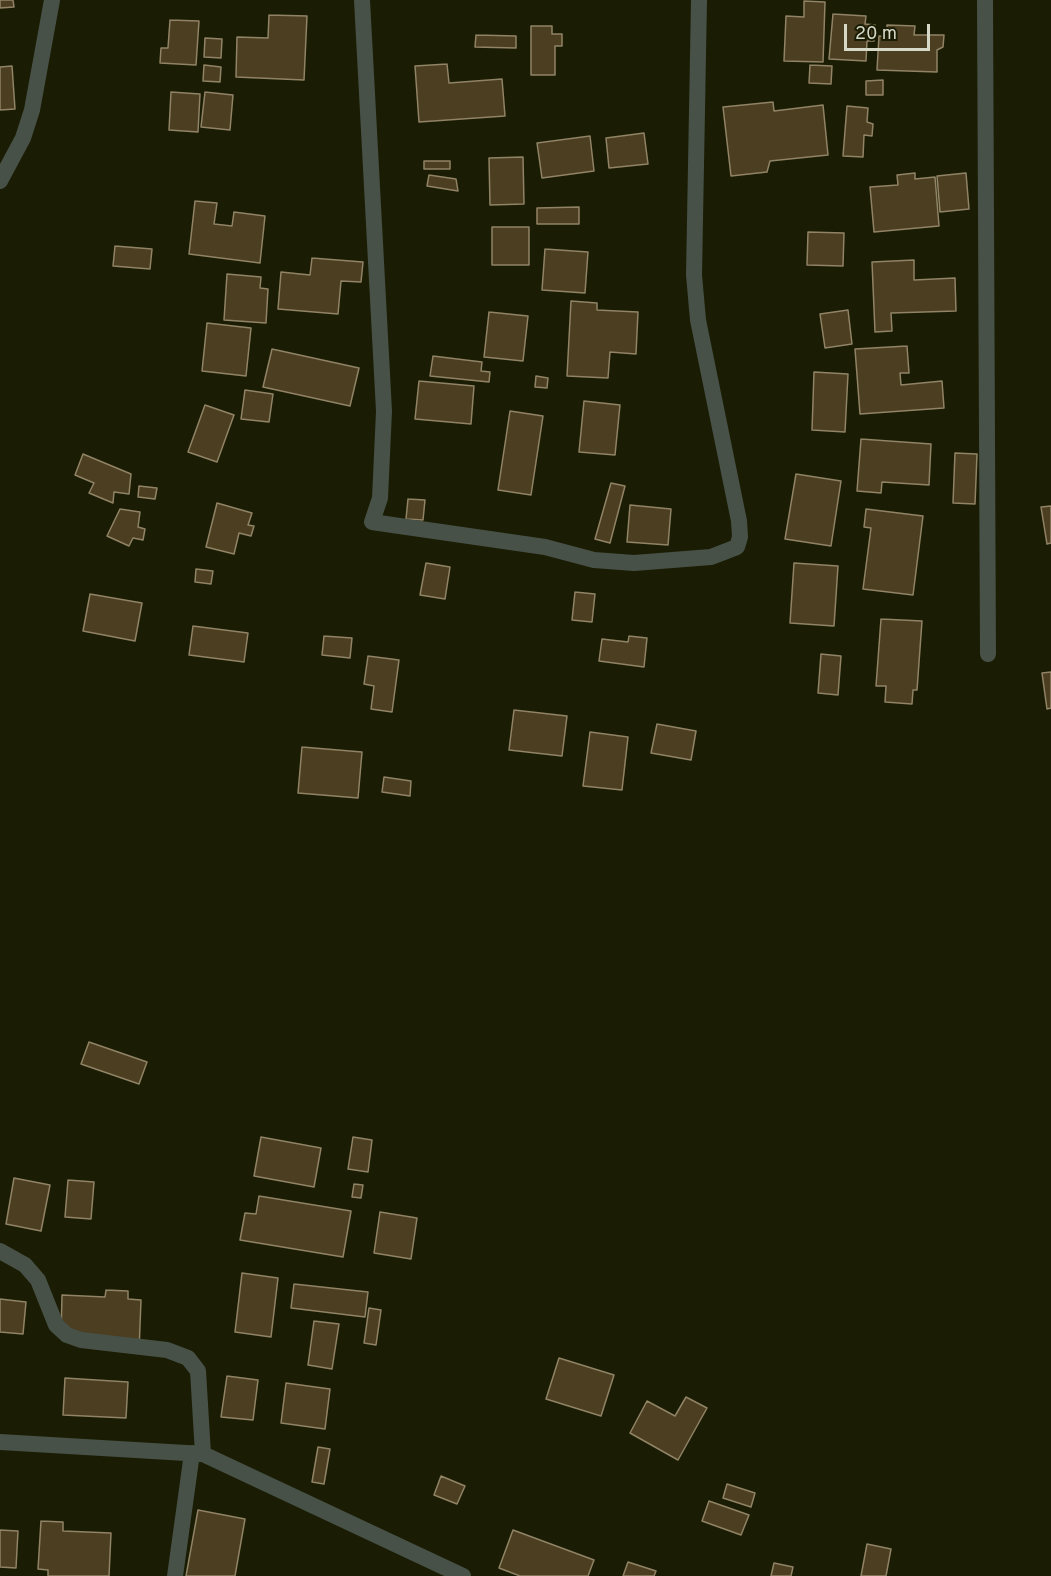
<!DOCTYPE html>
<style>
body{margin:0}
#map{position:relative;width:1051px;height:1576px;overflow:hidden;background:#1a1d03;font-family:Overpass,sans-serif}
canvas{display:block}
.scale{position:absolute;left:844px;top:24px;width:86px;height:27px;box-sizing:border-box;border:3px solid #d6d9c8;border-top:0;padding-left:8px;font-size:18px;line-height:21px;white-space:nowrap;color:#d6d9c8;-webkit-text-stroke:4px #1a1d03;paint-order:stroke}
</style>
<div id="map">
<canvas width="1051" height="1576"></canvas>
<div class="scale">20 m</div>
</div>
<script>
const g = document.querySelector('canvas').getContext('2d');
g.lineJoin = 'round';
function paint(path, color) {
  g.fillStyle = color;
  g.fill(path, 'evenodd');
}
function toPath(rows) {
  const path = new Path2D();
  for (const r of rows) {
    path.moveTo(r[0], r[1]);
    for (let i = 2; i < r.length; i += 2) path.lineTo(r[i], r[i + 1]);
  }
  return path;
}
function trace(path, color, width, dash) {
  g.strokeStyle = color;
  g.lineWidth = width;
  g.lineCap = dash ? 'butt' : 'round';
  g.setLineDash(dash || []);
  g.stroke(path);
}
const building = toPath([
 [0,0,13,0,14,7,0,8,0,0],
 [804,1,825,2,823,62,784,61,786,16,804,17,804,1],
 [833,14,866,16,865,24,875,25,874,41,867,41,866,61,829,59,833,14],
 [269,15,307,16,304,80,236,77,237,37,268,38,269,15],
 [170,20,199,21,196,65,160,63,161,48,168,48,170,20],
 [887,25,915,26,914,35,944,35,943,47,937,50,937,72,877,70,879,36,887,37,887,25],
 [531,26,552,26,552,34,562,34,562,46,555,46,555,75,531,75,531,26],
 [476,35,516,36,516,48,475,47,476,35],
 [205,38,222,39,221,58,204,57,205,38],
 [447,64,449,83,502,79,505,116,419,122,415,66,447,64],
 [204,65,221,67,220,82,203,81,204,65],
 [810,65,832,66,831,84,809,83,810,65],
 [12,66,15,109,0,110,0,67,12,66],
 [883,80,883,95,866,95,866,81,883,80],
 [171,92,200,94,198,132,169,130,171,92],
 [205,92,233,95,230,130,201,127,205,92],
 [773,102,774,111,823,105,828,155,770,161,767,172,731,176,723,107,773,102],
 [847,106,868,108,867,122,873,124,872,136,864,135,863,157,843,156,847,106],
 [644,133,648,164,609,168,606,138,644,133],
 [590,136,594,171,542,178,537,143,590,136],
 [523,157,524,204,490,205,489,158,523,157],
 [424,161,450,161,450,169,424,169,424,161],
 [915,173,915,179,935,177,939,226,874,232,870,187,898,185,897,175,915,173],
 [966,173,969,209,940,212,937,176,966,173],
 [429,175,456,179,458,191,427,186,429,175],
 [195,201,217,203,214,224,232,226,234,212,265,216,260,263,189,254,195,201],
 [579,207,579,224,537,224,537,208,579,207],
 [492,227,529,227,529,265,492,265,492,227],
 [808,232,844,233,843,266,807,265,808,232],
 [115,246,152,249,150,269,113,266,115,246],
 [545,249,588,252,585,293,542,290,545,249],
 [312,258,363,262,361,282,341,281,338,314,278,309,281,272,310,275,312,258],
 [914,260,914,280,955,278,956,311,891,313,892,331,875,332,872,262,914,260],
 [227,274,261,277,260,288,268,289,266,323,224,320,227,274],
 [571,301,597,303,597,310,638,312,636,354,610,352,608,378,567,376,571,301],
 [848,310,852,344,825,348,820,314,848,310],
 [489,312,528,316,523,361,484,357,489,312],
 [207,323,251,328,246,376,202,371,207,323],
 [907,346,909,373,900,373,901,385,942,381,944,408,860,414,855,349,907,346],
 [272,349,359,368,350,406,263,387,272,349],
 [433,356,482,362,481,371,490,372,489,382,430,376,433,356],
 [814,372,848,374,845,432,812,430,814,372],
 [536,376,548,378,547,388,535,387,536,376],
 [419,381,474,386,471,424,415,419,419,381],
 [245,390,273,394,269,422,241,419,245,390],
 [584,401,620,405,615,455,579,452,584,401],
 [205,405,234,415,217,462,188,452,205,405],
 [510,411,543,416,531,495,498,490,510,411],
 [861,439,931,444,929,485,882,482,881,493,857,491,861,439],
 [955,453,977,454,975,504,953,503,955,453],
 [83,454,131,474,129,494,114,492,113,503,89,493,94,483,75,475,83,454],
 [796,474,841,481,831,546,785,539,796,474],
 [611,483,625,486,610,543,595,539,611,483],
 [139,486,157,488,155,499,138,497,139,486],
 [408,499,425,500,423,520,406,519,408,499],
 [217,503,252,513,248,525,254,526,251,536,239,533,234,554,206,547,217,503],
 [630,505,671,509,668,545,627,542,630,505],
 [1051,506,1051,543,1047,544,1041,507,1051,506],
 [120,509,140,512,138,527,145,529,143,540,133,538,129,546,107,536,120,509],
 [866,509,923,516,913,595,863,589,871,528,864,527,866,509],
 [426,563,450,567,445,599,420,595,426,563],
 [794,563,838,566,834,626,790,623,794,563],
 [196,569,213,571,211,584,195,582,196,569],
 [575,592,595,594,592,622,572,620,575,592],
 [90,594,142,603,135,641,83,631,90,594],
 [881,619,922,621,917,690,913,690,912,704,885,702,886,686,876,686,881,619],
 [193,626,248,633,244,662,189,655,193,626],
 [324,636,352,638,350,658,322,655,324,636],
 [629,636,647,638,644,667,599,661,602,639,628,642,629,636],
 [821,654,841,656,838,695,818,693,821,654],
 [368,656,399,660,392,712,371,709,374,686,364,684,368,656],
 [1051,672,1051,708,1047,709,1042,673,1051,672],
 [514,710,567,716,562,756,509,750,514,710],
 [657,724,696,731,691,760,651,753,657,724],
 [590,732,628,737,622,790,583,786,590,732],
 [302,747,362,752,358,798,298,793,302,747],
 [384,777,411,781,410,796,382,792,384,777],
 [89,1042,147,1062,139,1084,81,1064,89,1042],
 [261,1137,321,1148,314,1187,254,1176,261,1137],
 [353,1137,372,1140,368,1172,348,1169,353,1137],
 [14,1178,50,1185,41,1231,6,1224,14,1178],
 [68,1180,94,1182,91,1219,65,1217,68,1180],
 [354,1184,363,1185,361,1198,352,1197,354,1184],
 [259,1196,351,1211,343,1257,240,1240,245,1213,256,1214,259,1196],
 [380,1212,417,1218,411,1259,374,1253,380,1212],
 [242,1273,278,1278,271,1337,235,1332,242,1273],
 [294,1284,368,1292,365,1317,291,1308,294,1284],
 [106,1290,128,1291,128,1299,141,1300,139,1351,61,1336,62,1295,105,1297,106,1290],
 [0,1299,26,1302,23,1334,0,1332,0,1299],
 [369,1308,381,1310,376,1345,364,1343,369,1308],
 [314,1321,339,1324,332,1369,308,1365,314,1321],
 [559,1358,614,1375,601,1416,546,1399,559,1358],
 [227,1376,258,1380,253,1420,221,1417,227,1376],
 [65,1378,128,1382,126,1418,63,1415,65,1378],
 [286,1383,330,1389,325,1429,281,1423,286,1383],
 [686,1397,707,1408,678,1460,630,1433,647,1401,675,1416,686,1397],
 [318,1447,330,1449,324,1484,312,1482,318,1447],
 [441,1476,465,1486,457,1504,434,1495,441,1476],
 [727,1484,755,1493,751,1507,723,1498,727,1484],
 [709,1501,749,1515,741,1535,702,1521,709,1501],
 [198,1510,245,1519,235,1576,186,1576,198,1510],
 [41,1521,63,1522,63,1531,111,1533,109,1576,48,1576,48,1570,38,1569,41,1521],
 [0,1530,18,1531,16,1568,0,1567,0,1530],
 [513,1530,594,1560,588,1576,520,1576,499,1568,513,1530],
 [867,1544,891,1549,886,1576,861,1576,867,1544],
 [628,1562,656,1571,654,1576,623,1576,628,1562],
 [774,1563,793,1567,791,1576,771,1576,774,1563]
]);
const minor = toPath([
 [362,0,384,411,380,498,372,522,545,547,594,560,634,563,711,557,737,547,740,537,739,521,698,320,694,275,699,0],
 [985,0,988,654],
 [0,181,23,138,32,110,52,0],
 [0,1251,25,1265,38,1280,56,1325,67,1335,81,1340,167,1350,188,1358,198,1371,203,1454,463,1576],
 [0,1442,203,1454],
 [175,1576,192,1453]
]);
paint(building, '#4b3e21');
trace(building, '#918366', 1.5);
trace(minor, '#475147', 16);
</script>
